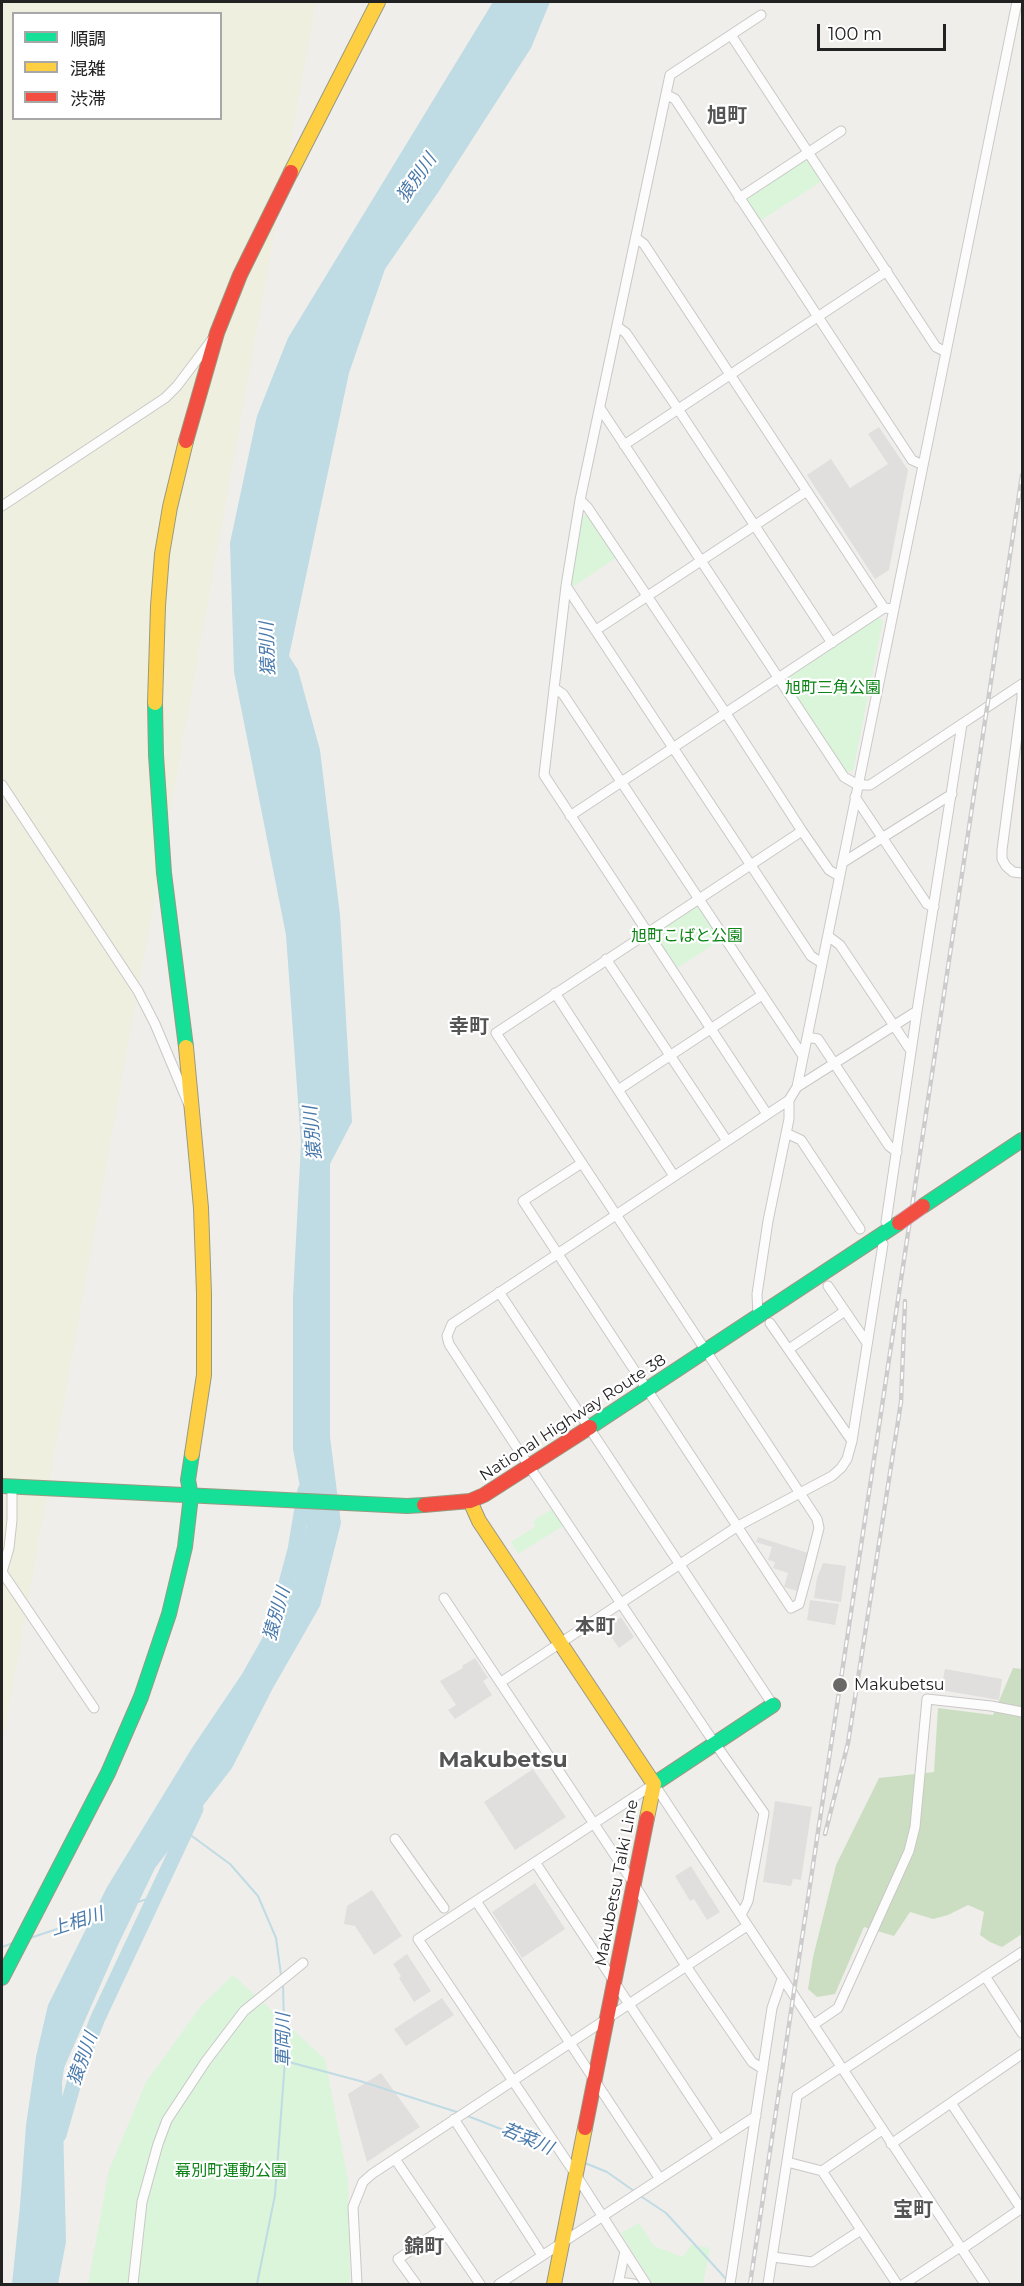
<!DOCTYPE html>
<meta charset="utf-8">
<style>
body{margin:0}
#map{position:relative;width:1024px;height:2286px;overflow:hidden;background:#f0eeeb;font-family:Montserrat,"Noto Sans JP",sans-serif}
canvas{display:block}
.frame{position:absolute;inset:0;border:3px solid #222;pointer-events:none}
.legend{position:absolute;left:12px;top:12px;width:210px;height:108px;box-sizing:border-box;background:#fff;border:2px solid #a7a7a7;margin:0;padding:8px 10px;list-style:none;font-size:18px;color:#222}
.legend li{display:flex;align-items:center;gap:12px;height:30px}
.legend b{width:30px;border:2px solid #a7a7a7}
.scale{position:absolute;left:817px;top:24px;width:129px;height:27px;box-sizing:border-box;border:3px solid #222;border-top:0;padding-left:8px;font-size:18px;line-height:21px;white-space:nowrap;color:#222;-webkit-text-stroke:4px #fff;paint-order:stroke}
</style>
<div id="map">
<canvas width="1024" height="2286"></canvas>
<div class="frame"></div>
<ul class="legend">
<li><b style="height:8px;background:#16e098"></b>順調</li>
<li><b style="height:8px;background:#ffcf43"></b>混雑</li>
<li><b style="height:8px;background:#f24e42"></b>渋滞</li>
</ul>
<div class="scale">100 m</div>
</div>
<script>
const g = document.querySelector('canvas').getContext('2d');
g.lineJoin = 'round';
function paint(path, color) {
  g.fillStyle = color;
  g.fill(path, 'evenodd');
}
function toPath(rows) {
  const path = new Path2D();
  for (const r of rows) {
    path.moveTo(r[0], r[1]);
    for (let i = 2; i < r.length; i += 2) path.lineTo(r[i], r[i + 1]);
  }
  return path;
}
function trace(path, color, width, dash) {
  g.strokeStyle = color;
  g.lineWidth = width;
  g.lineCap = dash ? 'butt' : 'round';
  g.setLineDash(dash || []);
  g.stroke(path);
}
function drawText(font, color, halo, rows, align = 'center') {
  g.font = font + ' Montserrat,"Noto Sans JP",sans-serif';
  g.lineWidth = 4.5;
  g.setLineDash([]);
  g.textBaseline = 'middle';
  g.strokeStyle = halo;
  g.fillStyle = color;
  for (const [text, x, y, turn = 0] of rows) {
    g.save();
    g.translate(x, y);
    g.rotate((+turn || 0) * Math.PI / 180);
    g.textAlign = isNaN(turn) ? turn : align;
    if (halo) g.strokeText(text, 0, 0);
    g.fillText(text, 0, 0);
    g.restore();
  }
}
const farmland = toPath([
 [2,2,316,2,2,1745],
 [14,14,220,14,220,118,14,118]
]);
const forest = toPath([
 [1013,1668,1022,1669,1022,1934,1002,1947,990,1942,980,1935,984,1912,968,1905,948,1915,933,1919,910,1912,894,1936,864,1927,835,1994,817,1997,808,1989,813,1957,836,1865,879,1778,934,1772,938,1708,993,1715]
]);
const park = toPath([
 [804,160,810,162,822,181,760,221,747,202,749,196],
 [589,514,617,557,573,587,570,582,581,516],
 [876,617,883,620,853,771,845,772,787,683,790,674],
 [698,903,722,939,677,968,653,932],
 [552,1509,563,1526,518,1554,511,1542,536,1526,533,1521],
 [233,1975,325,2059,348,2180,350,2284,88,2284,109,2170,146,2082,201,2006],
 [639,2223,654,2246,683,2257,691,2245,710,2248,703,2284,652,2283,621,2233]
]);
const parking = toPath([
 [879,427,908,470,889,570,875,579,807,475,831,459,850,488,888,464,868,434],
 [758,1537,808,1553,797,1591,784,1587,788,1573,773,1568,775,1562,768,1560,772,1547,756,1542],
 [823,1563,846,1566,841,1602,814,1598,817,1578],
 [810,1600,839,1604,835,1625,807,1620],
 [621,1617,634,1637,619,1648,605,1628],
 [475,1658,488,1678,483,1681,492,1695,455,1719,448,1710,456,1705,440,1681,463,1668,462,1666],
 [945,1669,1002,1679,999,1700,941,1690],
 [533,1769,566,1817,515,1850,484,1802],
 [775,1801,812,1807,801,1880,793,1879,791,1886,763,1882],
 [691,1866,720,1912,707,1920,694,1899,690,1901,675,1876],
 [535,1883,565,1929,522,1958,492,1912],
 [372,1890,402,1936,374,1955,355,1926,344,1924,347,1906],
 [407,1954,431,1991,414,2002,399,1978,401,1976,393,1964],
 [442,1998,454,2015,406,2046,394,2029],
 [381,2073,420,2127,367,2162,348,2094]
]);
const water = toPath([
 [493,2,550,2,531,48,439,191,385,269,349,373,289,656,298,670,320,750,340,915,352,1122,330,1164,330,1437,341,1523,320,1606,273,1688,232,1768,155,1868,118,1945,64,2068,62,2083,66,2242,58,2284,12,2284,20,2206,26,2125,36,2057,48,2005,107,1887,192,1748,242,1674,294,1582,307,1525,293,1449,293,1297,301,1143,286,935,234,672,230,543,257,416,288,338]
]);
const stream = toPath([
 [185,1831,230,1864,258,1896,276,1938,281,1975],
 [138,1902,153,1897],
 [30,1938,93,1917],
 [2,1947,13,1943],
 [285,2061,360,2081,460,2113],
 [465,2115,555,2150],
 [585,2163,607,2172,634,2191],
 [639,2195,666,2213,727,2280],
 [257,2284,275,2195,285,2061,283,1984]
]);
const river = toPath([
 [275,1624,295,1550,305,1490],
 [59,2135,76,2076,97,2020,196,1809]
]);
const street = toPath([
 [761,15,670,75,580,500,566,586,544,775,767,1114],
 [731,35,936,347,946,352],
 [667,95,675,99,912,460,923,465],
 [739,198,841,131],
 [636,238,644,244,884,608,894,609],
 [618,327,626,333,678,409,832,643],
 [600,408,844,777,858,785,870,785,1022,684],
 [624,445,887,271],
 [580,500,588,508,725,712,802,831,829,870,839,876],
 [2,506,165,398,177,386,214,337],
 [566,586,811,956,822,963],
 [596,630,807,491],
 [1022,684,1022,698,1002,850,1002,859,1006,866,1013,872,1022,873],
 [554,688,563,694,803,1056],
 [2,785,138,991,155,1024,189,1105],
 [855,797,927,904,934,907],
 [570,816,884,608],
 [842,863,952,794],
 [828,936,840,945,911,1051],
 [606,959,727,1141],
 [555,993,674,1176],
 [807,1037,818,1039,889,1146,897,1152],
 [797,1087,917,1011],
 [618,1090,762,995],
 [786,1133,801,1140,860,1229],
 [582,1163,523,1201,791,1608,799,1604,808,1571,819,1528,817,1519,496,1033,802,831],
 [886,1222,917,1011,962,724],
 [828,1286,867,1343],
 [499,1292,773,1705],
 [758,1316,757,1294,768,1221,789,1119,789,1100,797,1087,1017,2],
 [770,1323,852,1441],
 [789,1349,845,1311],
 [12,1486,12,1520,9,1548,2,1572,94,1708],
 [444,1598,634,1884,686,1966,752,2062,763,2069],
 [501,1682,738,1526,832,1476,841,1468,847,1459,852,1441,883,1244],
 [395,1839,444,1908],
 [535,1862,719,2140],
 [476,1901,660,2179],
 [741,1915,748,1901,764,1813,707,1732,529,1466,449,1344,447,1336,452,1324,789,1100],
 [985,1976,1022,2033],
 [813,2025,838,2008,909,1851,915,1827,927,1699,991,1706,1022,1712],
 [843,2070,1022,1952],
 [951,2103,1022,2210],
 [454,2119,542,2255],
 [891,2144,1022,2054],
 [395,2159,480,2284],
 [787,2162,822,2171,882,2130],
 [822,2171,897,2284],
 [962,2249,1022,2208],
 [773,2257,812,2262,861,2230],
 [618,2282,634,2284],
 [133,2284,142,2202,158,2144,167,2120,206,2061,244,2011,303,1963],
 [357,2284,353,2207,363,2182,372,2174,747,1926],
 [416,2284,398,2259,442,2229],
 [499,2284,756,2116],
 [618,2284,625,2251],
 [646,2284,576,2175,418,1939,654,1784,985,2284],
 [730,2284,772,2008,782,1979],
 [768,2284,797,2096,841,2067],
 [904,2284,960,2247]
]);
const fast = toPath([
 [155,703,156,755,164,873,186,1047],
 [923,1206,1022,1140],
 [590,1427,899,1223],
 [2,1486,407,1506,424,1505],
 [654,1784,773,1705],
 [2,1978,108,1773,141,1697,169,1614,185,1547,191,1496,188,1480,192,1454]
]);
const slow = toPath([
 [291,172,378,2],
 [155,703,158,606,162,554,170,507,186,441],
 [186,1047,201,1208,204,1294,204,1375,192,1454],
 [470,1501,479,1521,654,1784,647,1818],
 [554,2284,585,2128]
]);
const jam = toPath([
 [186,441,217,333,240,275,291,172],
 [424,1505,470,1501,484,1495,590,1427],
 [585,2128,647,1818]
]);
const rail = toPath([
 [825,1834,848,1743,901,1402,905,1301],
 [750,2284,1022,475]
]);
const jamBridge = toPath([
 [899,1223,923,1206]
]);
const markers = [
 [840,1685,8,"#6a6968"]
];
const parkNames = [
 ["旭町三角公園",833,688],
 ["旭町こばと公園",687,936],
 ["幕別町運動公園",231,2171]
];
const streetNames = [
 ["National Highway Route 38",573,1418,-33],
 ["Makubetsu Taiki Line",617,1883,-79]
];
const poiNames = [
 ["Makubetsu",854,1685]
];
const waterNames = [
 ["猿別川",417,178,-55],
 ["猿別川",268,649,-92],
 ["猿別川",313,1133,-95],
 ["猿別川",277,1614,-74],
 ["上相川",77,1922,-18],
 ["軍岡川",284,2040,-90],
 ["猿別川",83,2059,-70],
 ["若菜川",527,2139,23]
];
const quarterNames = [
 ["旭町",727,116],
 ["幸町",469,1027],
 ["本町",595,1627],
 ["宝町",913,2210],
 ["錦町",424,2247]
];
const districtNames = [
 ["Makubetsu",503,1761]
];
paint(farmland, '#efefdf');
paint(forest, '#cbdec1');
paint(park, '#daf5da');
paint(parking, '#e0dfde');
paint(water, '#bfdbe3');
trace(stream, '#bfdbe3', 2);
trace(river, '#bfdbe3', 15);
trace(street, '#c9c8c7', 11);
trace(fast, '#999a82', 16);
trace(slow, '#999a82', 16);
trace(jam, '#999a82', 16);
trace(street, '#fdfcfc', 9);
trace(fast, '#16e098', 14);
trace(slow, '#ffcf43', 14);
trace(jam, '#f24e42', 14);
trace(rail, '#ccc', 4.5);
trace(rail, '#fff', 2, [7]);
trace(jamBridge, '#c5a2ac', 16, []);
trace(jamBridge, '#f24e42', 14);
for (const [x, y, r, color] of markers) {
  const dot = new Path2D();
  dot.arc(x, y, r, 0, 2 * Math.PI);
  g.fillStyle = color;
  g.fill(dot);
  trace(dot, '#fff', 2);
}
drawText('16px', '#0c8416', '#fff', parkNames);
drawText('16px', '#222', '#fff', streetNames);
drawText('16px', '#222', '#fff', poiNames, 'left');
drawText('italic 18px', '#4a7aab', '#fff', waterNames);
drawText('bold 20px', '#555', '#fff', quarterNames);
drawText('bold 22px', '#555', '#fff', districtNames);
</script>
